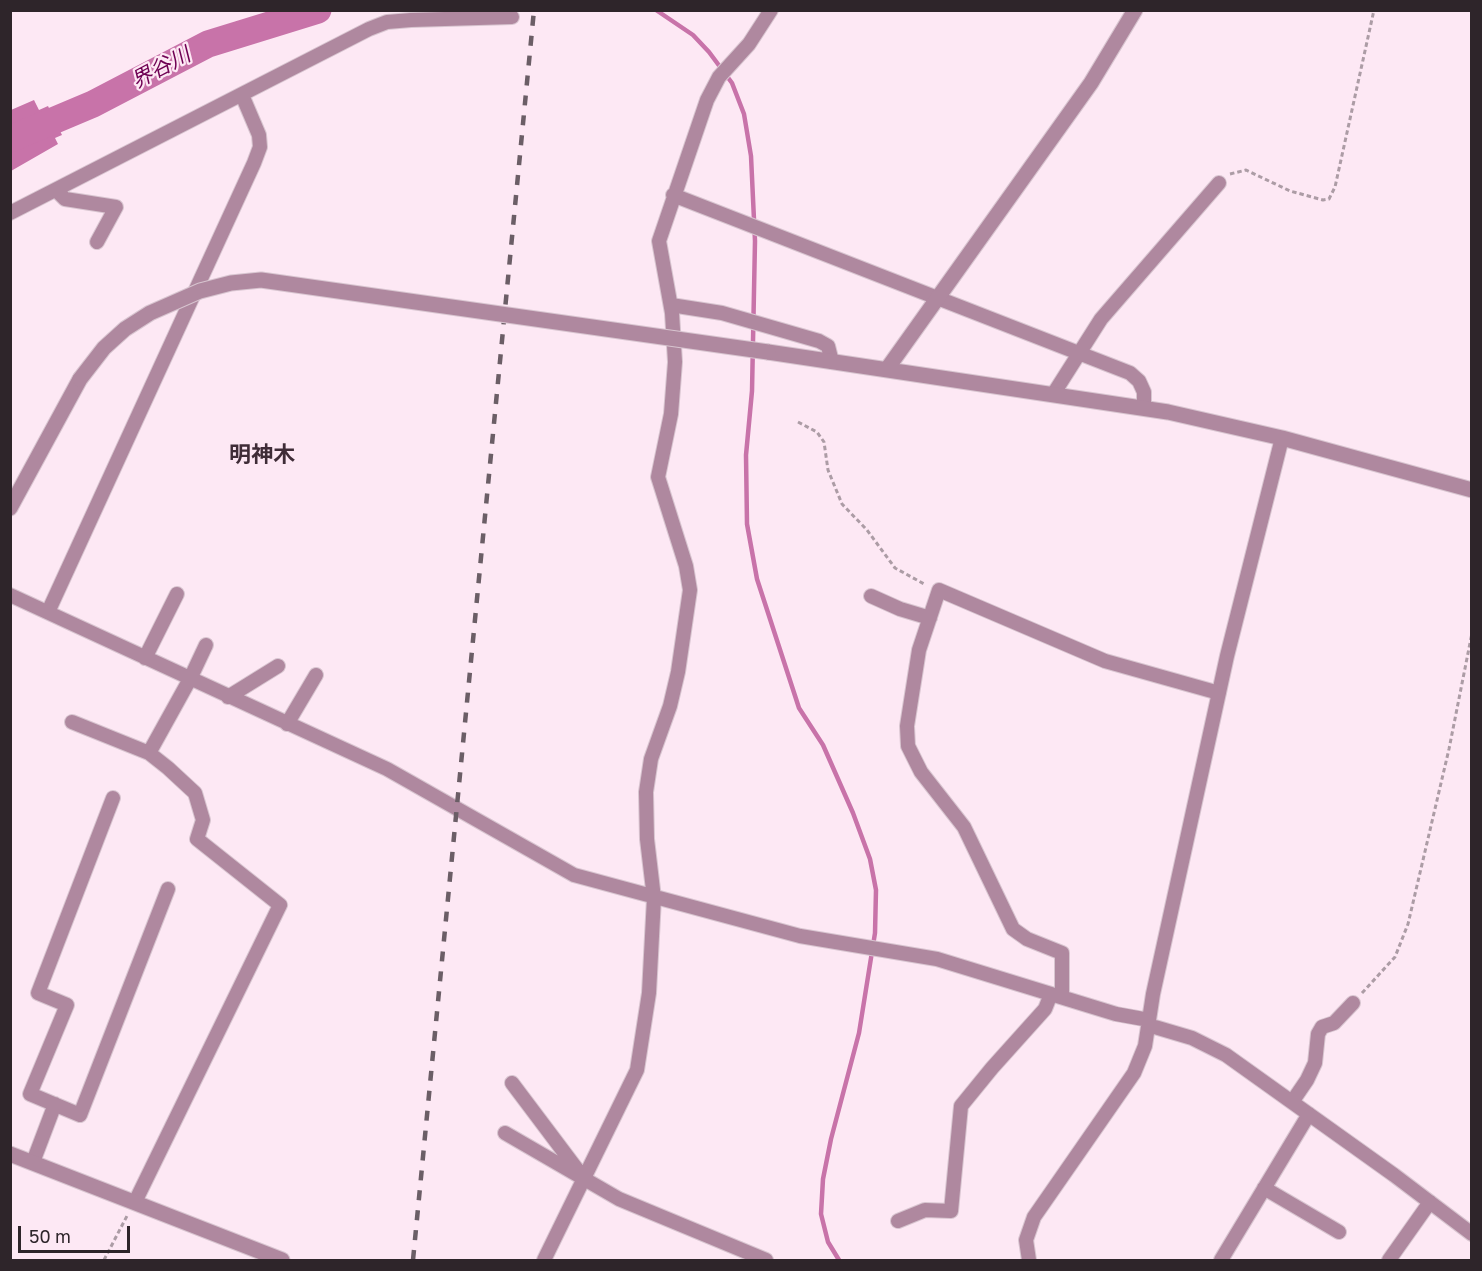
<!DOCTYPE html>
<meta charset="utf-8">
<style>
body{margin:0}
#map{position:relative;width:1482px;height:1271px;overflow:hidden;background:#fde8f4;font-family:"Golos Text",sans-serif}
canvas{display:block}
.frame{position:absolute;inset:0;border:12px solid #2e252a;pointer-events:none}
.scale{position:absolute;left:18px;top:1226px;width:112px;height:27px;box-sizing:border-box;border:3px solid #2e252a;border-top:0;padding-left:8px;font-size:18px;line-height:21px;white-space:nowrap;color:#2e252a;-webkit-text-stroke:4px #fde8f4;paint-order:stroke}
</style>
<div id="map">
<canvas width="1482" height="1271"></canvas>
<div class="frame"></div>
<div class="scale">50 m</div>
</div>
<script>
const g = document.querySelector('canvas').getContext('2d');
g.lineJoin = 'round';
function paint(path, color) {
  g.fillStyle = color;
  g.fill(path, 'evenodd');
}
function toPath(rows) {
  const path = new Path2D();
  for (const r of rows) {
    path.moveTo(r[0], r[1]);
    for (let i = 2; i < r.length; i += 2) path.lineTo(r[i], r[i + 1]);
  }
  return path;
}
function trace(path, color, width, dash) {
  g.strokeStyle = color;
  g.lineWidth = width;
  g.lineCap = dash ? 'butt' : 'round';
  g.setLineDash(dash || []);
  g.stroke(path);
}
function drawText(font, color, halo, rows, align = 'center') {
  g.font = font + ' "Golos Text","Noto Sans JP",sans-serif';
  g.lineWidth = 4.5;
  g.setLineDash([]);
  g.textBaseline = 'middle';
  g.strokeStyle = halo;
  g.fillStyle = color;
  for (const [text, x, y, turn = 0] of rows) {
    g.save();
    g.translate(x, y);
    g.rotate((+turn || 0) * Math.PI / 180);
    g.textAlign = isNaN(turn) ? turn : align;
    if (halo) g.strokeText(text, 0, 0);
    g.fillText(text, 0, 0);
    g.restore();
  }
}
const water = toPath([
 [34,100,39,110,48,106,62,135,55,138,58,144,11,171,11,110]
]);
const stream = toPath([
 [656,10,693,35,709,52,732,83,744,114,751,156,755,241,752,391,746,455,747,524,757,579,799,708,823,745,853,813,870,859,876,890,875,933,859,1033,831,1139,823,1179,821,1214,828,1242,839,1260]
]);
const river = toPath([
 [10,139,93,104,208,44,318,10]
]);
const path = toPath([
 [1230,174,1246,170,1290,191,1323,200,1329,199,1335,187,1374,10],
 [798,422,817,432,824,442,828,470,842,504,867,530,895,568,926,585],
 [1362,993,1395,957,1408,924,1449,749,1472,633],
 [104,1260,128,1214]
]);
const minor = toPath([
 [56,190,65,199,116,207,97,242],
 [673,195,1130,373,1139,381,1144,392,1144,408],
 [10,213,369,29,387,22,411,20,512,17],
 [671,305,722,313,819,341,828,346,832,362],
 [1054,393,1101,319,1219,183],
 [10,595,387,769,574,875,800,936,937,959,1116,1014,1149,1020],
 [871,596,900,609,930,618],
 [48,612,254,163,260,147,259,135,242,95],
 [145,658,177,594],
 [228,697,278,666],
 [72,722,149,753,168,768,195,793,203,820,197,839,280,905,135,1202],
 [287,724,316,675],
 [149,753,190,679,206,645],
 [113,798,38,993,67,1005,30,1094,80,1115,168,889],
 [1062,997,1062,953,1027,939,1013,929,964,827,921,772,908,746,907,726,919,650,939,590,1105,661,1219,693],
 [1148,1025,1192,1038,1226,1055,1394,1175,1472,1234],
 [512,1083,579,1172],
 [1292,1102,1307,1080,1315,1063,1318,1034,1322,1027,1334,1023,1353,1003],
 [505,1133,619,1199,766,1260],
 [33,1162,55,1104],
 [1264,1188,1339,1232],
 [898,1221,925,1210,951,1211,961,1106,992,1068,1045,1009,1051,994],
 [544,1260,637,1070,649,993,654,898,647,839,646,792,651,759,670,706,678,672,690,590,686,566,658,477,671,414,675,362,672,313,659,241,707,100,719,77,749,44,771,10],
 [1029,1260,1026,1240,1034,1217,1134,1073,1145,1046,1153,994,1227,656,1282,438],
 [1221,1260,1309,1114],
 [1389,1260,1430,1202]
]);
const tertiary = toPath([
 [768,352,1168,412,1282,438,1472,490],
 [887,369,1091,83,1135,10],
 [10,508,80,379],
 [10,1154,282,1260]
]);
const rail = toPath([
 [413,1260,534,10]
]);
const tertiaryBridge = toPath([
 [80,379,104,348,125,329,150,313,200,291,231,283,261,280,768,352]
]);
const waterNames = [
 ["界谷川",161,68,-28]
];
const quarterNames = [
 ["明神木",262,455]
];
paint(water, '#c873a9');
trace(stream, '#c873a9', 4.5);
trace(river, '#c873a9', 27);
trace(minor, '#d8c5d0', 16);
trace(tertiary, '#d8c5d0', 17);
trace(path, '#ac9ca5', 3, [4.5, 3]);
trace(minor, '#af889f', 14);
trace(tertiary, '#af889f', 15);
trace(rail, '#6b5e66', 4.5, [10, 10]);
trace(tertiaryBridge, '#d8c5d0', 17, []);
trace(tertiaryBridge, '#af889f', 15);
drawText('italic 21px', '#6f0053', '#fde8f4', waterNames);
drawText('bold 22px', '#3f2c37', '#fde8f4', quarterNames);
</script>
